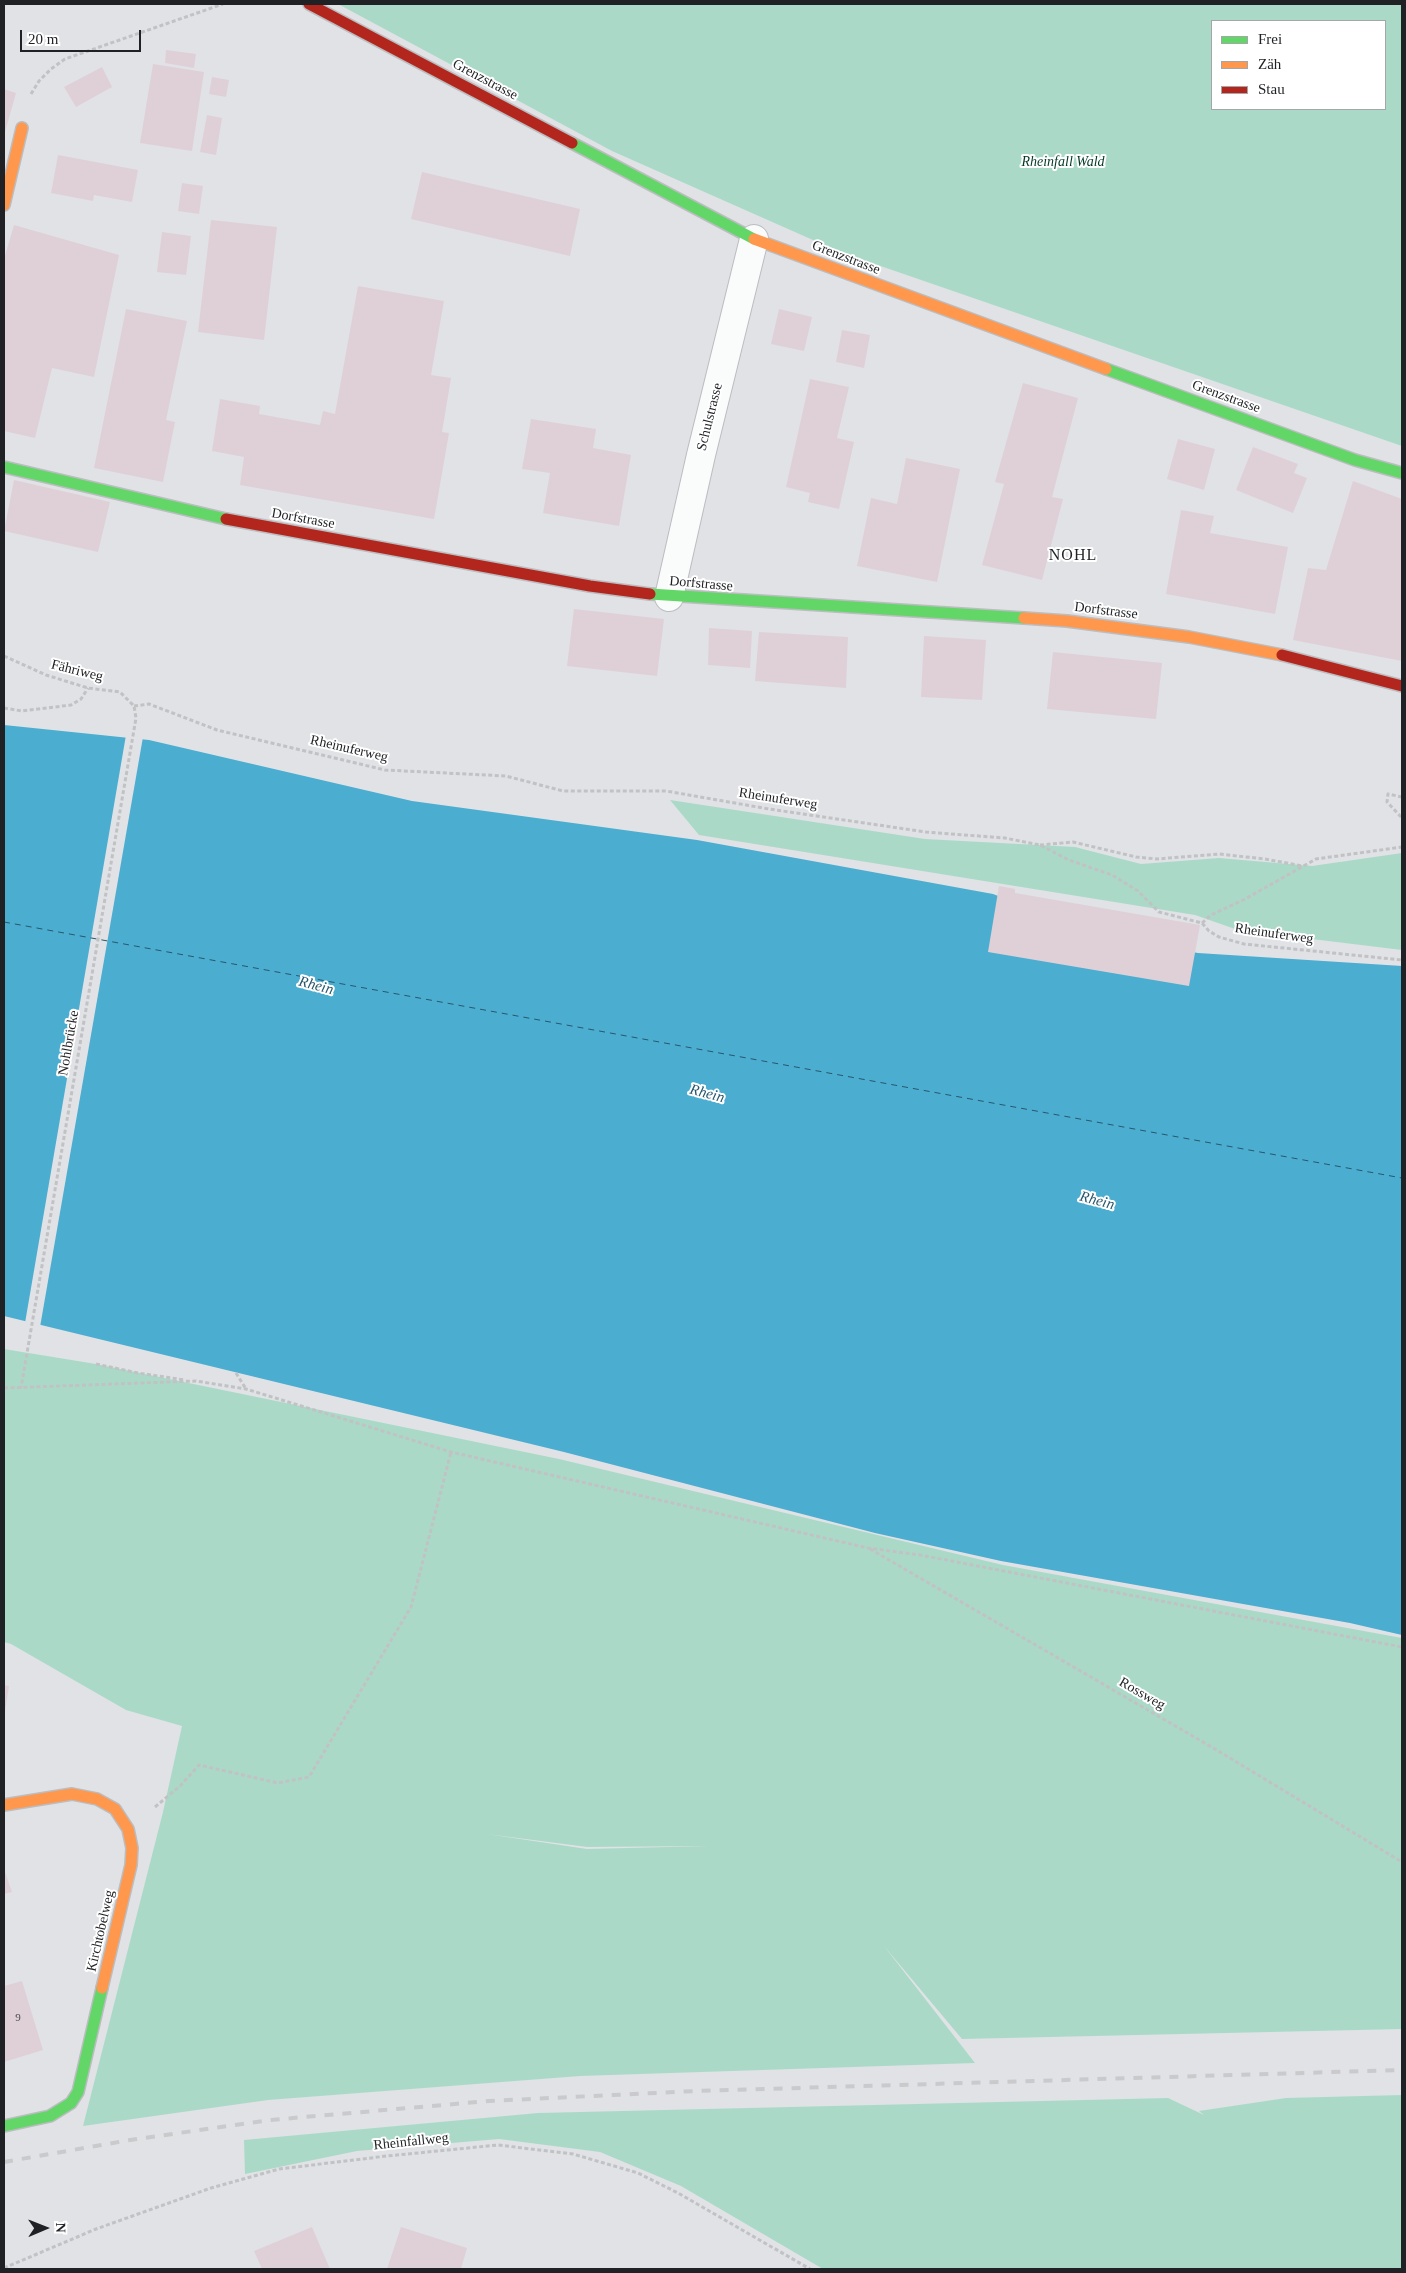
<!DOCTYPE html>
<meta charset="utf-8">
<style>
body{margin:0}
#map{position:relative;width:1406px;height:2273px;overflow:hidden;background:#e0e2e6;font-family:"Times New Roman",serif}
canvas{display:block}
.frame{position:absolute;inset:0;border:5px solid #1f2124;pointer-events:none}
.legend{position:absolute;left:1211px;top:20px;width:175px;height:90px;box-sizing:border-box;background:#fff;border:1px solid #a5a6a7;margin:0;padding:6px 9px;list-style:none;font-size:15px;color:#1f2124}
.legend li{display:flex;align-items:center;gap:10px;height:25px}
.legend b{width:25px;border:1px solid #a5a6a7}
.north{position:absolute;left:20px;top:2203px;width:50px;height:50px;-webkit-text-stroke:4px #fff;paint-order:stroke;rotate:89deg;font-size:14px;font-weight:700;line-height:20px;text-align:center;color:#1f2124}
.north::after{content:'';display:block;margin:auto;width:18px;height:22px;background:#1f2124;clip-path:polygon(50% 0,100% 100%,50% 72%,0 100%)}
.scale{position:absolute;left:20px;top:30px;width:121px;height:22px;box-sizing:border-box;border:2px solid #1f2124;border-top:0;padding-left:6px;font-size:15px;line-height:18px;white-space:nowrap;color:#1f2124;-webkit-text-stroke:4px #fff;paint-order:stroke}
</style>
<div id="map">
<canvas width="1406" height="2273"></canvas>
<div class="frame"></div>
<ul class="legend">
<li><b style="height:6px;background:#63d668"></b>Frei</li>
<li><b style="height:6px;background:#ff974d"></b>Zäh</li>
<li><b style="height:6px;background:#b3261e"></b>Stau</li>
</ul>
<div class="north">N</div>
<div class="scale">20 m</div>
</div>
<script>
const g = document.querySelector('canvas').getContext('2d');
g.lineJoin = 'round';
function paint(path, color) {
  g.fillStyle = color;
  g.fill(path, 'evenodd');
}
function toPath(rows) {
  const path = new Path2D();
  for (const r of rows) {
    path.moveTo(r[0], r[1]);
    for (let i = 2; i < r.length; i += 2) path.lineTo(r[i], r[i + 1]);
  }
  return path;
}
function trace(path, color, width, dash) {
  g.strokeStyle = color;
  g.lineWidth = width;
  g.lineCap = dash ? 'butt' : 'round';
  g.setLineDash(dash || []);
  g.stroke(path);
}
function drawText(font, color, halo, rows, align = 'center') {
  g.font = font + ' "Times New Roman",serif';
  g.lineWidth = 4;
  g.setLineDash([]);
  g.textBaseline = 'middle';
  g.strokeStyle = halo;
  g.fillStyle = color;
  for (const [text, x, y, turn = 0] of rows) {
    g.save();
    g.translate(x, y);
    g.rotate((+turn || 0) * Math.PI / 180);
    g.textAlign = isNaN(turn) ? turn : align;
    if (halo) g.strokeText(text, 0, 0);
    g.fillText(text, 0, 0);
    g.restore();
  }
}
const green = toPath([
 [338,4,1402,4,1402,446,840,252,612,151],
 [1212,21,1385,21,1385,109,1212,109],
 [670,800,925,839,1075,847,1141,864,1219,858,1312,866,1402,853,1402,950,1238,930,1195,915,699,835],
 [4,1349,96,1364,559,1459,1003,1565,1402,1638,1402,2029,962,2039,884,1946,975,2063,580,2076,268,2100,83,2126,163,1812,182,1726,126,1710,11,1644,4,1642],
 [487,1834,587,1847,708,1846,587,1849],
 [1402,2095,1402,2269,823,2269,681,2186,600,2152,499,2139,357,2151,245,2174,244,2140,538,2113,1168,2098,1204,2115,1199,2111,1286,2098]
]);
const water = toPath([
 [4,725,149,740,412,801,697,840,993,894,1106,937,1198,953,1402,966,1402,1635,1350,1623,1001,1561,875,1533,564,1452,4,1316]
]);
const pier = toPath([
 [126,735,143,737,40,1327,25,1323]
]);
const ferry = toPath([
 [4,922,1402,1178]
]);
const building = toPath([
 [166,50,196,54,194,68,165,63],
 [153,64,204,72,192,151,140,143],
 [102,67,112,87,76,107,64,87],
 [212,77,229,80,226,97,209,94],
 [4,89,16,93,5,132,4,132],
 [207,115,222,118,216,155,200,152],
 [58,155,138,170,132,202,94,195,93,201,51,193],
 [422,172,580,209,570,256,411,219],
 [182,183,203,186,199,214,178,211],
 [211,220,277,227,264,340,198,332],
 [14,225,119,255,94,377,52,368,35,438,4,431,4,259],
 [162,232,191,236,186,275,157,272],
 [358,286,444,301,431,375,451,378,442,432,449,433,434,519,240,485,244,457,212,451,220,399,260,406,259,414,320,425,323,411,335,414],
 [126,309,187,321,166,420,175,422,163,482,94,468],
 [779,309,812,317,804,351,771,344],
 [842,330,870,335,864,368,836,362],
 [810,379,849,387,837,438,854,442,839,509,808,502,810,493,786,487],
 [1023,383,1078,398,1052,497,1063,499,1042,580,982,565,1004,484,995,482],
 [531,419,596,429,593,448,631,455,619,526,543,513,550,473,522,469],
 [1178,439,1215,449,1204,490,1167,479],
 [1253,447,1298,464,1294,473,1307,478,1293,513,1236,490],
 [906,458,960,469,937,582,857,566,871,498,897,504],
 [14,480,110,502,98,552,4,531],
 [1353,481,1402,499,1402,661,1293,640,1308,568,1326,570],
 [1181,510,1214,516,1210,533,1288,547,1275,614,1166,594],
 [574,609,664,619,657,676,567,666],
 [709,628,752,631,750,668,708,665],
 [759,632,848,637,846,688,755,681],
 [924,636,986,640,982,700,921,697],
 [1053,652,1162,663,1156,719,1047,709],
 [999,886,1015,889,1015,893,1200,925,1189,986,988,952],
 [4,1685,9,1686,5,1712,4,1712],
 [4,1869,12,1892,4,1894],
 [22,1981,43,2050,4,2062,4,1986],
 [312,2227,330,2269,262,2269,254,2251],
 [401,2227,467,2248,461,2269,387,2269]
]);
const path = toPath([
 [31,94,39,81,51,69,65,59,223,4],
 [4,656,46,675,88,688,120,692,134,706,136,718,21,1388],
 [134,706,149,704,217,730,385,770,506,776,563,791,666,791,769,809,926,832,1005,838,1040,845,1069,860,1112,875,1138,891,1159,912,1202,923,1209,931,1219,937,1244,944,1402,960],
 [4,708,22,711,71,705,81,699,88,688],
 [1402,797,1388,794,1387,802,1402,818],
 [1040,845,1073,842,1136,857,1157,859,1219,854,1265,859,1303,866],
 [1202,923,1211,915,1245,899,1316,859,1402,847],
 [96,1364,138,1373,185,1380],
 [236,1373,246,1389],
 [4,1388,196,1381,246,1389,451,1452,868,1548,920,1555,1402,1647],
 [870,1549,1215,1749,1402,1862],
 [155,1807,180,1786,199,1765,278,1783,309,1777,411,1607,451,1452],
 [4,2268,96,2229,211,2188,279,2169,387,2156,498,2145,573,2154,638,2173,678,2193,810,2269]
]);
const street = toPath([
 [669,597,701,455,754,239]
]);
const fast = toPath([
 [572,143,754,239],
 [1106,369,1355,460,1402,473],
 [4,467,226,519],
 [650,594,1024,618],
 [4,2126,50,2116,71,2103,78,2092,102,1988]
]);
const slow = toPath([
 [4,205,22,128],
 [754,239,1106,369],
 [1024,618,1067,621,1189,637,1282,655],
 [4,1805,72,1794,97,1799,115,1809,128,1829,132,1848,131,1865,102,1988]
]);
const jam = toPath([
 [309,4,572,143],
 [226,519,590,586,650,594],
 [1282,655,1402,686]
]);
const rail = toPath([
 [4,2162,130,2140,270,2120,489,2101,696,2091,1402,2070]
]);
const numberNames = [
 ["9",18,2018]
];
const streetNames = [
 ["Grenzstrasse",485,80,28],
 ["Grenzstrasse",846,258,21],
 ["Grenzstrasse",1226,397,20],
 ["Schulstrasse",710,417,-76],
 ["Dorfstrasse",303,519,10],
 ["Dorfstrasse",701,584,5],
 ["Dorfstrasse",1106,611,7],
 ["Fähriweg",77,671,14],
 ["Rheinuferweg",349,749,13],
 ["Rheinuferweg",778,799,9],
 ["Rheinuferweg",1274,934,8],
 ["Nohlbrücke",69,1043,-80],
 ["Rossweg",1142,1694,30],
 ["Kirchtobelweg",101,1931,-77],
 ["Rheinfallweg",411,2142,-6]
];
const parkNames = [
 ["Rheinfall Wald",1063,162]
];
const waterNames = [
 ["Rhein",316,986,15],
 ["Rhein",707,1094,15],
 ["Rhein",1097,1201,15]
];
const quarterNames = [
 ["NOHL",1073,556]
];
paint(green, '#aadac7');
paint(water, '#4badd0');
paint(pier, '#e0e2e6');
trace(ferry, '#28576d', 1, [6, 5]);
paint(building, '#dfd0d7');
trace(street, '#bbbdc0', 30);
trace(fast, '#bbbdc0', 14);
trace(slow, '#bbbdc0', 14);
trace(jam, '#bbbdc0', 14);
trace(path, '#c1c2c4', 3, [4, 2.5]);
trace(street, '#fafbfb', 28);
trace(fast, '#63d668', 11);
trace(slow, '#ff974d', 11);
trace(jam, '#b3261e', 11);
trace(rail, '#cacacc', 4, [9, 9]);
drawText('11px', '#4f4d51', null, numberNames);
drawText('14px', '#1f2124', '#fff', streetNames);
drawText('italic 14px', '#053926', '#fff', parkNames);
drawText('italic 15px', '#28576d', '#fff', waterNames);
g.letterSpacing = '1px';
drawText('16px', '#1f2124', '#fff', quarterNames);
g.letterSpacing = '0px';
</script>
